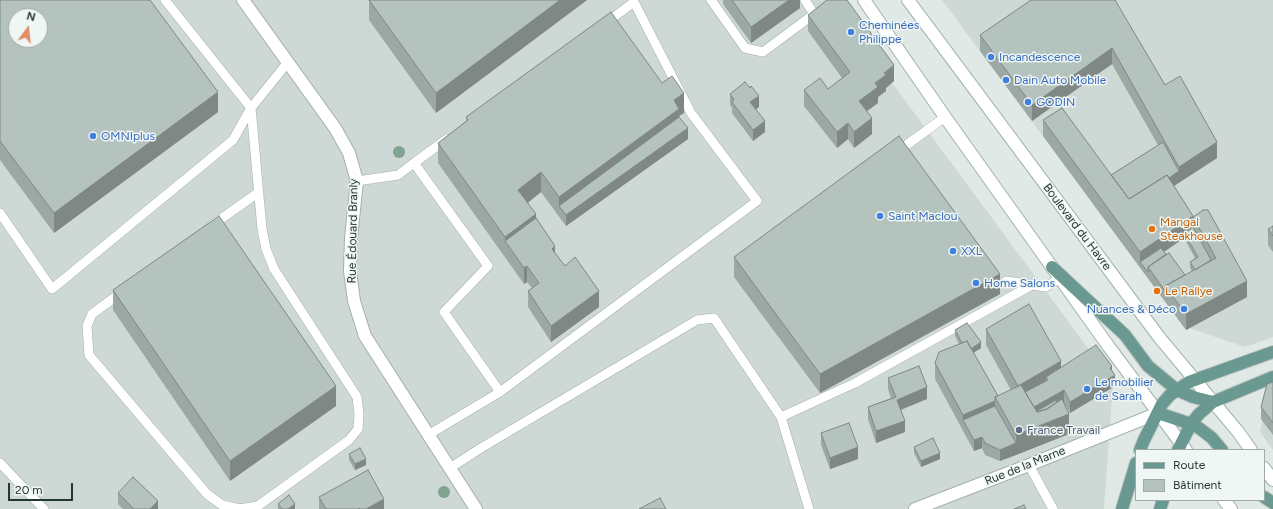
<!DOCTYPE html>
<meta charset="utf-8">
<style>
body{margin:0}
#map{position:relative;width:1273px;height:509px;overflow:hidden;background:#e0e9e5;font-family:Figtree,sans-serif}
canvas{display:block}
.legend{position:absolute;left:1135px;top:449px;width:130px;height:52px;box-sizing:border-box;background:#f0f6f3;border:1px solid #9eaaa6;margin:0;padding:5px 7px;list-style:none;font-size:12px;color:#233733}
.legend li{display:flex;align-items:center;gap:8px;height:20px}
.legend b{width:20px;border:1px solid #9eaaa6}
.north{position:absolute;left:8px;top:8px;width:40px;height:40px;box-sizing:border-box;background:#f0f6f3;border:1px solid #9eaaa6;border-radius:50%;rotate:15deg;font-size:11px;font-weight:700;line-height:16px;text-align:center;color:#233733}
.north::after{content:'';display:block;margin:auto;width:14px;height:18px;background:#e18d65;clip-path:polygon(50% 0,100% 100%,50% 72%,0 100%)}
.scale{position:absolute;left:8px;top:483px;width:65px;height:18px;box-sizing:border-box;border:2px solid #233733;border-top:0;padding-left:5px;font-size:12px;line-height:14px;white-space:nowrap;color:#233733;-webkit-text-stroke:3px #f0f6f3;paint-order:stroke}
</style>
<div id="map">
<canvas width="1273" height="509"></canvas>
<ul class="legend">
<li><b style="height:5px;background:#699990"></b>Route</li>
<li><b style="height:11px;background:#b5c3be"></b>Bâtiment</li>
</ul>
<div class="north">N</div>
<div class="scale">20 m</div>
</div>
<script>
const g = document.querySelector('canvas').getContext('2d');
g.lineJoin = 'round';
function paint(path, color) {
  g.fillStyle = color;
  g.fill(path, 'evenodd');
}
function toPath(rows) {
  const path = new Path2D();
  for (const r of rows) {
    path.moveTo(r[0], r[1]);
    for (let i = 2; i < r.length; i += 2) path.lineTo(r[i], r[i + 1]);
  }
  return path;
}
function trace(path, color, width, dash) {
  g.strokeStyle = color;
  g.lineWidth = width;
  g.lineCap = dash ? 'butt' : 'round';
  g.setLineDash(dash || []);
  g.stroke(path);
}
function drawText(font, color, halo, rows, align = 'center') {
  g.font = font + ' Figtree,sans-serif';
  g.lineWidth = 3;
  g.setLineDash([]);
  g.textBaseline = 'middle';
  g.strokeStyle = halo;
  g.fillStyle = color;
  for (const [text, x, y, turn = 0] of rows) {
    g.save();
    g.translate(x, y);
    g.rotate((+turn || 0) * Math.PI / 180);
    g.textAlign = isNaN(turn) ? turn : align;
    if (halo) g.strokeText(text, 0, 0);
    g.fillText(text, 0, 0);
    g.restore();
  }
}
const built = toPath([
 [0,0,831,0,1113,382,1104,509,0,509],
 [16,16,40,16,40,40,16,40],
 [942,0,1273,0,1273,337,1245,347,1183,326],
 [1273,393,1273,450,1260,432,1267,396]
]);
const service = toPath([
 [711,0,745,48,763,52,814,14,805,0],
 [447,139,414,163,488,266,444,312,500,392],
 [908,144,945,117],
 [357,181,398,175,414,163],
 [0,213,52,289,233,140,251,108,288,62],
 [211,226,259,192],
 [1006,281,1046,287,1060,278],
 [122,292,92,314,87,326,89,355,207,494,222,505,239,509,258,506,349,440,358,429,359,414,357,397,274,269,266,249,262,229,251,108,165,0],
 [781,417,855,383,1032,285],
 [428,435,500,392,757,201,691,113,634,2,606,23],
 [0,463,44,509],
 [1029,465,1053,509],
 [450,468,481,448,697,320,714,318,781,417,809,509]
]);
const minor = toPath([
 [243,0,335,128,349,153,357,181,351,238,350,271,354,301,365,336,476,509]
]);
const tertiary = toPath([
 [915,509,1029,465,1158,413]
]);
const secondary = toPath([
 [864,0,945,117,1109,347,1186,450],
 [908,0,1159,337,1239,433,1251,450],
 [1264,468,1273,480],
 [1224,500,1231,509]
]);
const primary = toPath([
 [1052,267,1125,335,1148,366,1177,390,1193,397,1213,402],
 [1158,413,1191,424,1199,428,1212,438,1222,450],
 [1140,450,1144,440,1162,404,1170,395,1177,390,1189,382,1273,352],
 [1178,450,1191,424,1199,414,1213,402,1273,377],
 [1264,497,1273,503],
 [1122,509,1136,463],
 [1160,509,1163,500]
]);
const trees = [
 [399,152],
 [444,492]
];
const wall = toPath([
 [0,0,218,112,54,233,0,160],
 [369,0,587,0,436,113,369,20],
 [723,0,800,0,800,8,751,43,723,4],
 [1113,0,1165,85,1217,158,1174,186,1193,227,1193,217,1247,297,1186,330,1043,136,1043,120,1111,175,1158,145,1112,64,1032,121,980,51,980,35],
 [1184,238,1195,258,1190,262,1190,268,1192,271,1185,275,1164,252],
 [808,15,894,81,886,88,886,91,878,97,878,103,867,111,872,134,854,148,848,139,837,148,804,106,804,90,828,89,842,78,808,31],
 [730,94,759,107,756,109,765,132,753,141,732,113,732,108,730,105],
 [684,113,679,116,679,117,688,139,566,226,541,192,528,203,555,254,565,266,599,307,551,342,528,307,528,291,532,288,527,282,524,284,438,163,438,143,466,121,466,117],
 [1273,226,1273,252,1268,245,1268,229],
 [734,257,1000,294,820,393,734,277],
 [113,290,336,406,230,481,113,310],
 [986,329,1061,368,1112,370,1115,386,1070,413,1063,402,1069,434,1000,461,985,455,982,448,974,451,935,379,935,363,959,344,955,336,955,330,981,348,973,353,998,396,1011,390,986,345],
 [888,378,927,399,901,410,905,432,876,443,868,419,868,407,891,398,888,389],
 [1273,382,1273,435,1261,419,1261,407],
 [821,433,858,459,830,469,821,445],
 [914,447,940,459,921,467,914,453],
 [349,454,366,465,355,470,349,460],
 [118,493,158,509,123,509,118,504],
 [319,497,384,509,319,509],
 [278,504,295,509,278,509]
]);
const shadedWall = toPath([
 [560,0,587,0,436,113,436,93],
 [789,0,800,0,800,8,751,43,751,27],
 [1112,48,1112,64,1032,121,1032,105],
 [894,65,894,81,886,88,886,91,878,97,878,103,859,117,859,101,884,73],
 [218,92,218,112,54,233,54,213],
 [684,93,684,113,679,116,679,129,559,206,559,197,674,100],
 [759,96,759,107,750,114,750,102],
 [872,118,872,134,854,148,854,132],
 [765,121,765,132,753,141,753,130],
 [848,123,848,139,837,148,837,132],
 [688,128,688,139,566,226,566,215],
 [1217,142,1217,158,1129,215,1129,203,1179,171,1179,167],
 [541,172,541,192,518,210,518,190],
 [536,214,536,234,505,241,505,237],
 [1193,216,1193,232,1184,233,1184,238,1143,266,1140,262,1140,252],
 [555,246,555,262,552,249],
 [527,266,527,282,524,284,524,268],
 [1000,274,1000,294,820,393,820,374],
 [1247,281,1247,297,1186,330,1186,314],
 [599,291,599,307,551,342,551,326],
 [981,342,981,348,967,357,967,351],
 [1061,361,1061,377,1048,380,1046,377,1046,385,1018,402,1018,386],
 [1112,366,1112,377,1115,375,1115,386,1070,413,1070,402],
 [336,386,336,406,230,481,230,461],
 [927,387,927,399,897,411,897,400],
 [1064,390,1064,402,1033,419,1030,409],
 [995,401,995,417,963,420,963,415],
 [1069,414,1069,434,1016,455,1016,435],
 [905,421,905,432,876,443,876,431],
 [982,437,982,448,974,451,974,440],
 [1016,443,1016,455,1000,461,1000,450],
 [858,447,858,459,830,469,830,458],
 [940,453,940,459,921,467,921,461],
 [366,459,366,465,355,470,355,464],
 [384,499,384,509,366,509],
 [158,501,158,509,150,509],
 [295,504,295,509,288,509]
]);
const building = toPath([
 [0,0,150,0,218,92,54,213,0,141,0,0],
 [16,16,40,16,40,40,16,40,16,16],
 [369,0,560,0,436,93,369,0],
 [732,0,789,0,751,27,732,0],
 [827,0,847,0,894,65,884,73,886,75,875,83,878,87,859,101,872,118,854,132,848,123,837,132,804,90,820,78,828,89,850,72,808,15,827,0],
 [1031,0,1115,0,1165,85,1180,76,1217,142,1179,167,1112,48,1032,105,980,35,1031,0],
 [611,12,662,83,672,76,684,93,674,100,679,109,559,197,541,172,518,190,536,214,505,237,438,143,468,120,466,117,611,12],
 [745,82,750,88,751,86,759,96,750,102,765,121,753,130,732,102,734,100,730,94,745,82],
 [1062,108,1129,199,1167,175,1193,216,1140,252,1043,120,1062,108],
 [679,117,688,128,566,215,559,206,679,117],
 [899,136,1000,274,820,374,734,257,899,136],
 [1163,142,1179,171,1169,178,1167,175,1129,199,1111,175,1163,142],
 [1203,210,1208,210,1247,281,1186,314,1165,286,1216,258,1193,217,1203,210],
 [219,216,336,386,230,461,113,290,219,216],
 [536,218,555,246,552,249,565,266,575,257,599,291,551,326,528,291,539,283,527,266,524,268,505,241,536,218],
 [1273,226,1273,236,1268,229,1273,226],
 [1193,227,1211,260,1195,270,1190,262,1198,257,1184,233,1193,227],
 [1161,248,1166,254,1148,267,1148,272,1140,262,1161,248],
 [1169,253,1185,275,1165,286,1165,291,1148,267,1169,253],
 [1029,304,1061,361,1018,386,986,329,1029,304],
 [967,323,981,342,971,349,967,341,962,343,955,330,967,323],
 [967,341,998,396,995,397,995,401,963,415,935,363,939,352,967,341],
 [1096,345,1112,366,1110,368,1115,375,1070,402,1064,390,1034,407,1025,392,1048,380,1046,377,1096,345],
 [919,366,927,387,897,400,905,421,876,431,868,407,896,397,888,378,919,366],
 [1273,382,1273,423,1261,407,1267,384,1273,382],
 [1021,385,1037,412,1047,409,1062,399,1069,414,1016,435,995,397,1021,385],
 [1056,400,1057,402,1047,409,1037,412,1037,411,1056,400],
 [995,406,1016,443,1000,450,985,443,982,437,974,440,963,420,995,406],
 [849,423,858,447,830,458,821,433,849,423],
 [933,438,940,453,921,461,914,447,933,438],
 [360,448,366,459,355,464,349,454,360,448],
 [368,470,384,499,366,509,360,509,359,508,358,509,326,509,319,497,368,470],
 [133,477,158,501,150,509,134,509,118,493,133,477],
 [289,495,295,504,288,509,282,509,278,504,289,495],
 [660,498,666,509,639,509,660,498],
 [1024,505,1026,509,1014,509,1024,505]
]);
const markers = [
 [851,32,4,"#3f7fe0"],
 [991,57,4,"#3f7fe0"],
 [1006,80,4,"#3f7fe0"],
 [1028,102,4,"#3f7fe0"],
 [93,136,4,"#3f7fe0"],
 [880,216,4,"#3f7fe0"],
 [1152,229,4,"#e8710a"],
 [953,251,4,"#3f7fe0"],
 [976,283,4,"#3f7fe0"],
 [1157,291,4,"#e8710a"],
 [1184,309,4,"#3f7fe0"],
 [1087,389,4,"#3f7fe0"],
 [1019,430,4,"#5c6f8a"]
];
const shopNames = [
 ["Cheminées",859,25],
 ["Philippe",859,39],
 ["Incandescence",999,57],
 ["Dain Auto Mobile",1014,80],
 ["GODIN",1036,102],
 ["OMNIplus",101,136],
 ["Saint Maclou",888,216],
 ["XXL",961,251],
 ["Home Salons",984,283],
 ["Nuances & Déco",1176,309,"right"],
 ["Le mobilier",1095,382],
 ["de Sarah",1095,396]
];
const foodNames = [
 ["Mangal",1160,222],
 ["Steakhouse",1160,236],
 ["Le Rallye",1165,291]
];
const streetNames = [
 ["Boulevard du Havre",1077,227,53],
 ["Rue Édouard Branly",353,231,-89],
 ["Rue de la Marne",1025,466,-22]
];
const serviceNames = [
 ["France Travail",1027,430]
];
paint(built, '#ced8d4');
trace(service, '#a4b0ac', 10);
trace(minor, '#a4b0ac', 14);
trace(tertiary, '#a4b0ac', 14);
trace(secondary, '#a0b3ae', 14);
trace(primary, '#bdc3c2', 14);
trace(service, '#fff', 9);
trace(minor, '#fff', 12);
trace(tertiary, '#fff', 12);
trace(secondary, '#fff', 12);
trace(primary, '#699990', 12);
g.fillStyle = '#80a390';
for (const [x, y] of trees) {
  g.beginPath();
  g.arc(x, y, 6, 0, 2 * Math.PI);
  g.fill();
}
paint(wall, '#9ca8a3');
paint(shadedWall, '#7f8885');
paint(building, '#b5c3be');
trace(building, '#7f8885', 1);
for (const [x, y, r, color] of markers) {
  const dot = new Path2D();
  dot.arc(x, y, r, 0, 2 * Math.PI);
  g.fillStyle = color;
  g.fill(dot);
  trace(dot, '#f0f6f3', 1.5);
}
drawText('12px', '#366cbe', '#f0f6f3', shopNames, 'left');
drawText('12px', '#c56008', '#f0f6f3', foodNames, 'left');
drawText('12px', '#233733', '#f0f6f3', streetNames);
drawText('12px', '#4e5e75', '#f0f6f3', serviceNames, 'left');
</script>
